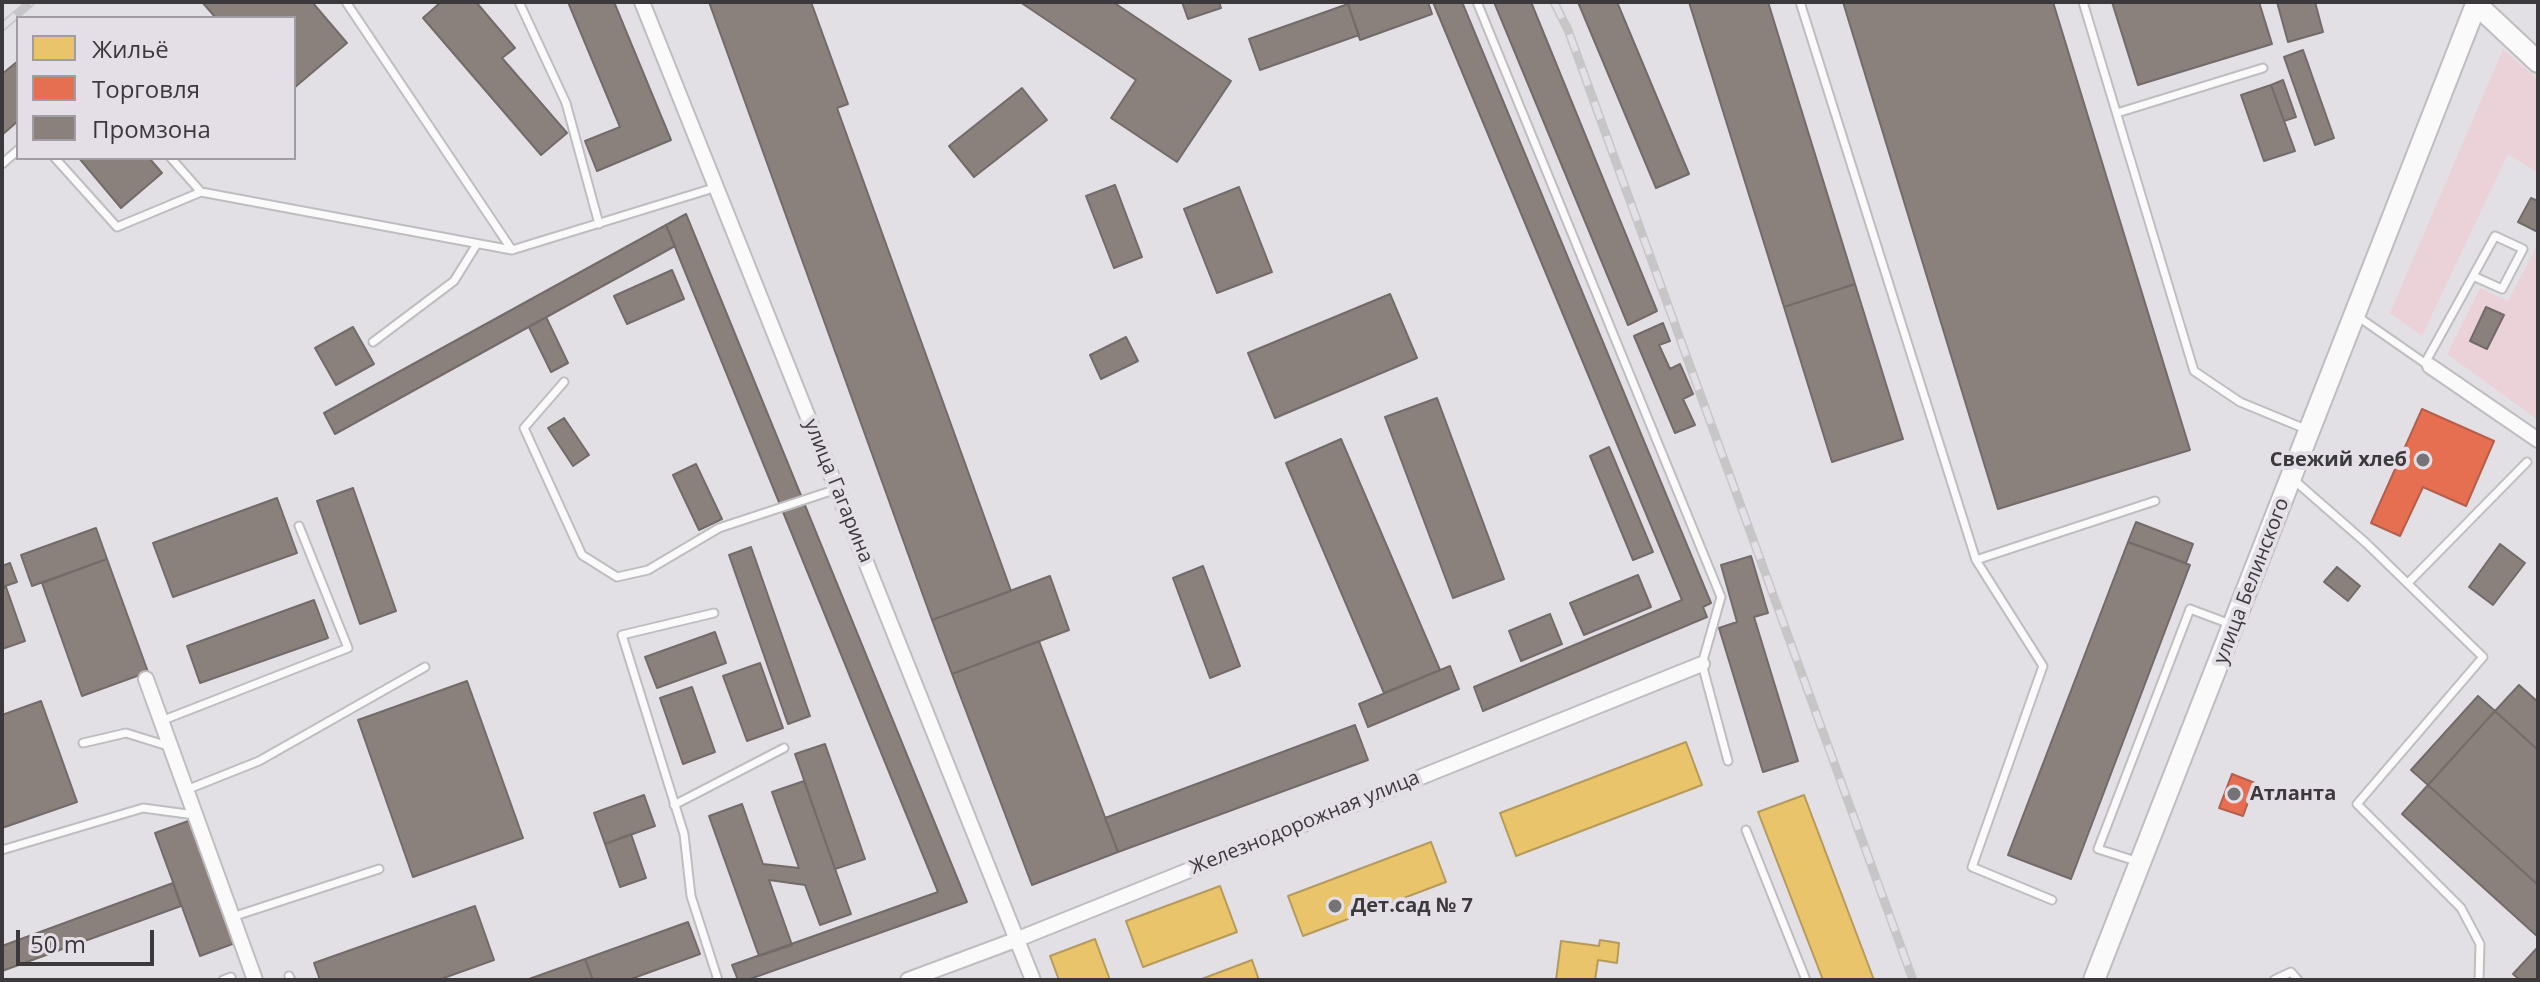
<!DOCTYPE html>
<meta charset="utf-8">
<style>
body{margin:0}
#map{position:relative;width:2540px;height:982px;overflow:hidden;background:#e3e0e5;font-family:"Open Sans",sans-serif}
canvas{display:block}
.frame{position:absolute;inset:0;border:4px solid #3b393c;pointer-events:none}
.legend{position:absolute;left:16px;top:16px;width:280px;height:144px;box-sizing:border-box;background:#e4dee7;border:2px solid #a09ca3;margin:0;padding:10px 14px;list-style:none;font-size:24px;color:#3b393c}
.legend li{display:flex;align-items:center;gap:16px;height:40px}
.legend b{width:40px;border:2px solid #a09ca3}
.scale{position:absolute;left:16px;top:930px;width:138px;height:36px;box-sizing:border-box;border:4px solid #3b393c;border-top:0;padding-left:10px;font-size:24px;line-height:28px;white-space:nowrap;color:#3b393c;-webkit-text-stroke:6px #e4dee7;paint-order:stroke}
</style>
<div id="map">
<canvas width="2540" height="982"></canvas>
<div class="frame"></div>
<ul class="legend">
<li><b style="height:22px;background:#e9c46a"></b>Жильё</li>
<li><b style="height:22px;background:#e76f51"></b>Торговля</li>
<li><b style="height:22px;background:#8a817c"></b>Промзона</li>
</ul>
<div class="scale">50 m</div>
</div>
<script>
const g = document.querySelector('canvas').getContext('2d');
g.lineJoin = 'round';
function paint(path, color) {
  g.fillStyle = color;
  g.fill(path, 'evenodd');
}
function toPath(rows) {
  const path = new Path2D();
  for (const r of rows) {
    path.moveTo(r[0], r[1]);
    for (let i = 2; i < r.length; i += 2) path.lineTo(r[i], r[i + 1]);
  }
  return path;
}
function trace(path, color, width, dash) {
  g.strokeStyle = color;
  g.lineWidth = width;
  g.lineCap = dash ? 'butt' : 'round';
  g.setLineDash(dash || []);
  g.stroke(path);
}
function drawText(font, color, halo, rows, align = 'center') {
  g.font = font + ' "Open Sans",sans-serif';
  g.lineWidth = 8;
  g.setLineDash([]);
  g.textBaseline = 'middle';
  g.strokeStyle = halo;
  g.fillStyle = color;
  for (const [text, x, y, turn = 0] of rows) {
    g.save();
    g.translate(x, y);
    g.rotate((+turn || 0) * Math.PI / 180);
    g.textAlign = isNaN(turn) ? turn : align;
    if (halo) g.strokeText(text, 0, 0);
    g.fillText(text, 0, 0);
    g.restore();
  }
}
const green = toPath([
 [2503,49,2538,80,2538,173,2508,154,2422,336,2390,313],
 [2538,243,2538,420,2447,354,2480,288,2508,301]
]);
const homes = toPath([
 [1686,742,1702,785,1516,856,1500,813,1686,742],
 [1804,795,1874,980,1823,980,1758,812,1804,795],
 [1431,842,1446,882,1303,936,1288,896,1431,842],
 [1220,886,1237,932,1143,967,1126,921,1220,886],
 [1095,939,1110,980,1059,980,1050,956,1095,939],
 [1600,940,1619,943,1617,963,1598,960,1595,980,1556,980,1561,941,1599,946,1600,940],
 [1252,960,1259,980,1199,980,1252,960]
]);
const shops = toPath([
 [2422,409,2494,441,2466,506,2423,487,2400,536,2371,523,2422,409],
 [2232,774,2255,783,2243,816,2219,808,2232,774]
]);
const industry = toPath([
 [202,2,312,2,347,43,294,88,294,18,216,18,202,2],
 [441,2,476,2,515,48,502,58,567,133,541,155,423,18,441,2],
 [568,2,614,2,671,140,597,171,585,141,620,127,568,2],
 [709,2,811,2,848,104,837,108,1011,591,932,620,709,2],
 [1020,2,1113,2,1231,81,1177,162,1111,118,1136,80,1020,2],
 [1182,2,1219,2,1221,8,1188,19,1182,2],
 [1353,2,1428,2,1432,14,1360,40,1348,4,1353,2],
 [1433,2,1462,2,1711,603,1703,607,1707,617,1483,711,1474,687,1682,600,1433,2],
 [1494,2,1531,2,1657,311,1628,325,1494,2],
 [1578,2,1617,2,1689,174,1656,188,1578,2],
 [1689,2,1768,2,1855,284,1784,307,1689,2],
 [1843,2,2053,2,2190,450,1998,509,1843,2],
 [2112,2,2259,2,2272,44,2138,85,2112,2],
 [2277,2,2315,2,2323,32,2288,42,2277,2],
 [1348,4,1359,35,1260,70,1249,39,1348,4],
 [2303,50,2334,138,2315,145,2284,57,2303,50],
 [18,61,18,121,2,135,2,74,18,61],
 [2283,80,2296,117,2284,121,2271,85,2283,80],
 [2271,85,2295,151,2264,161,2241,95,2271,85],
 [1022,88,1047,120,974,177,949,146,1022,88],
 [79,158,149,158,162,173,121,208,79,158],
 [1115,185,1142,257,1114,268,1086,196,1115,185],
 [1239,187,1272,272,1217,293,1184,209,1239,187],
 [2531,198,2538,201,2538,232,2518,222,2531,198],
 [686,214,967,902,747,980,738,980,732,965,938,892,666,225,686,214],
 [666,225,675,246,335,434,324,413,666,225],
 [672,270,684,299,627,324,614,296,672,270],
 [1855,284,1903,439,1832,462,1784,307,1855,284],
 [1390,294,1417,358,1275,418,1248,353,1390,294],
 [2486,307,2504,315,2487,349,2470,341,2486,307],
 [546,317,568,363,551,372,529,327,546,317],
 [1663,323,1670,341,1659,345,1670,369,1680,364,1693,394,1683,399,1695,425,1675,433,1634,336,1663,323],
 [353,327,374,364,336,385,315,348,353,327],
 [1126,337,1138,361,1101,379,1090,355,1126,337],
 [1437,398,1504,579,1453,598,1385,417,1437,398],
 [564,418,589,455,573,466,548,428,564,418],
 [1341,439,1440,670,1384,693,1286,463,1341,439],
 [1609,447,1653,552,1633,560,1590,456,1609,447],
 [696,464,722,519,699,530,673,475,696,464],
 [353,488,396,611,360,624,317,501,353,488],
 [277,498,297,553,173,597,153,543,277,498],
 [2136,522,2193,544,2186,563,2128,542,2136,522],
 [96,528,107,559,32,586,21,555,96,528],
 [2128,542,2190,565,2071,879,2008,855,2128,542],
 [2500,544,2525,563,2493,605,2469,587,2500,544],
 [751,547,810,716,788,724,729,555,751,547],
 [1751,556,1768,613,1754,617,1798,761,1763,772,1719,628,1737,622,1721,565,1751,556],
 [107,559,148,672,82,696,42,583,107,559],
 [10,563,17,582,2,587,2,566,10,563],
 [1203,566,1240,666,1210,678,1173,578,1203,566],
 [2337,567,2360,586,2348,601,2324,582,2337,567],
 [1638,575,1651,607,1584,635,1570,603,1638,575],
 [1050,576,1069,630,952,674,932,620,1050,576],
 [6,587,25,641,2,649,2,589,6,587],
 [314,600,328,638,200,683,187,646,314,600],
 [1550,614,1562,644,1521,661,1509,631,1550,614],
 [715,632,726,663,657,688,645,657,715,632],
 [1039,641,1118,852,1032,885,952,674,1039,641],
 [760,663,783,728,747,741,723,676,760,663],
 [1450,666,1459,689,1368,727,1359,704,1450,666],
 [467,681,523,838,413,877,358,720,467,681],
 [2519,685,2538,702,2538,750,2495,711,2519,685],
 [692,687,715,752,683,764,660,698,692,687],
 [2478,696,2495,711,2428,785,2411,770,2478,696],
 [41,701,77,802,2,828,2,715,41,701],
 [2495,711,2538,750,2538,885,2428,785,2495,711],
 [1355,725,1368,760,1118,852,1105,818,1355,725],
 [825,744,865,859,835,869,795,754,825,744],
 [804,781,851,914,820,925,805,885,769,880,792,945,759,956,709,816,742,804,763,864,799,868,772,792,804,781],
 [2428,785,2538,885,2538,937,2402,814,2428,785],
 [644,795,655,826,605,844,594,813,644,795],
 [191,820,235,943,200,956,155,833,191,820],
 [631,834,646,878,620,887,605,844,631,834],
 [173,883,181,906,2,971,2,946,173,883],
 [475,906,494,960,438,980,320,980,314,963,475,906],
 [688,922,700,954,628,980,593,980,585,959,688,922],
 [2538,947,2538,980,2520,980,2513,974,2538,947],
 [585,959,593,980,529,980,529,979,585,959]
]);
const lane = toPath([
 [346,2,512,250,717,187],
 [519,2,566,103,599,224],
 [1477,2,1721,597,1702,664,1728,761],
 [1800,2,1976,560],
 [2083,2,2194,371,2240,402,2308,430],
 [2117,113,2263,68],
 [55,158,117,227,201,192],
 [171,158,201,192,512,250],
 [2,164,18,150],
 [2357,316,2429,366],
 [373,342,454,281,477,244],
 [2425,363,2473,276,2495,236,2523,249,2502,289,2473,276],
 [564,382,524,428,582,555,617,577,648,570,719,528,837,489],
 [2294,480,2366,543,2483,657,2357,804,2461,908,2480,944,2479,980],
 [2408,583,2527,462],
 [714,613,622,635,684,834,691,896,718,980],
 [161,721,348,648,299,526],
 [83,743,126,733,168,746],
 [186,790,259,761,425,667],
 [674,805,784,748],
 [1746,830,1806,980],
 [2,850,143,808,195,815],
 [2139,862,2098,849,2190,609,2230,624],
 [2052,900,1972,867,2043,666,1976,560,2155,501],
 [232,917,379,869],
 [289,976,291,980],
 [223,980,231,977,232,980],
 [2274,980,2291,972,2298,980]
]);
const street = toPath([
 [642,2,1033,980],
 [2430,366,2538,440],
 [146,679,255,980],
 [908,980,1018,939,1702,664]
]);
const secondary = toPath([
 [2476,4,2538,62],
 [2094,980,2477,2]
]);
const rail = toPath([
 [1554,2,1568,30,1913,980],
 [2,27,31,2]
]);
const markers = [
 [2423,460,8,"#767377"],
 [2234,794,8,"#767377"],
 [1335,906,8,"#767377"]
];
const poiNames = [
 ["Свежий хлеб",2407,460,"right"],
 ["Атланта",2250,794],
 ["Дет.сад № 7",1351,906]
];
const streetNames = [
 ["улица Гагарина",838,491,68],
 ["улица Белинского",2252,581,-69],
 ["Железнодорожная улица",1305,823,-22]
];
paint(green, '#ebd1d8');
paint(homes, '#e9c46a');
trace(homes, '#b59a5c', 2);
paint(shops, '#e76f51');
trace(shops, '#b35f4b', 2);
paint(industry, '#8a817c');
trace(industry, '#726b69', 2);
trace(lane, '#bfbdc0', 11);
trace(street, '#bfbdc0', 18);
trace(secondary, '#bfbdc0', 24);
trace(lane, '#fbfafb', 7);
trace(street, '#fbfafb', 14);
trace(secondary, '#fbfafb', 20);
trace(rail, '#c7c6c7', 9);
trace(rail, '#e4dee7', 6, [18]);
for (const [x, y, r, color] of markers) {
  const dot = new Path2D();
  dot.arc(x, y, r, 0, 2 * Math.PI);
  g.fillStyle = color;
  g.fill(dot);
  trace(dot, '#e4dee7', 3);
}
drawText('bold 20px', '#3b393c', '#e4dee7', poiNames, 'left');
drawText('20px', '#3b393c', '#e4dee7', streetNames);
</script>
